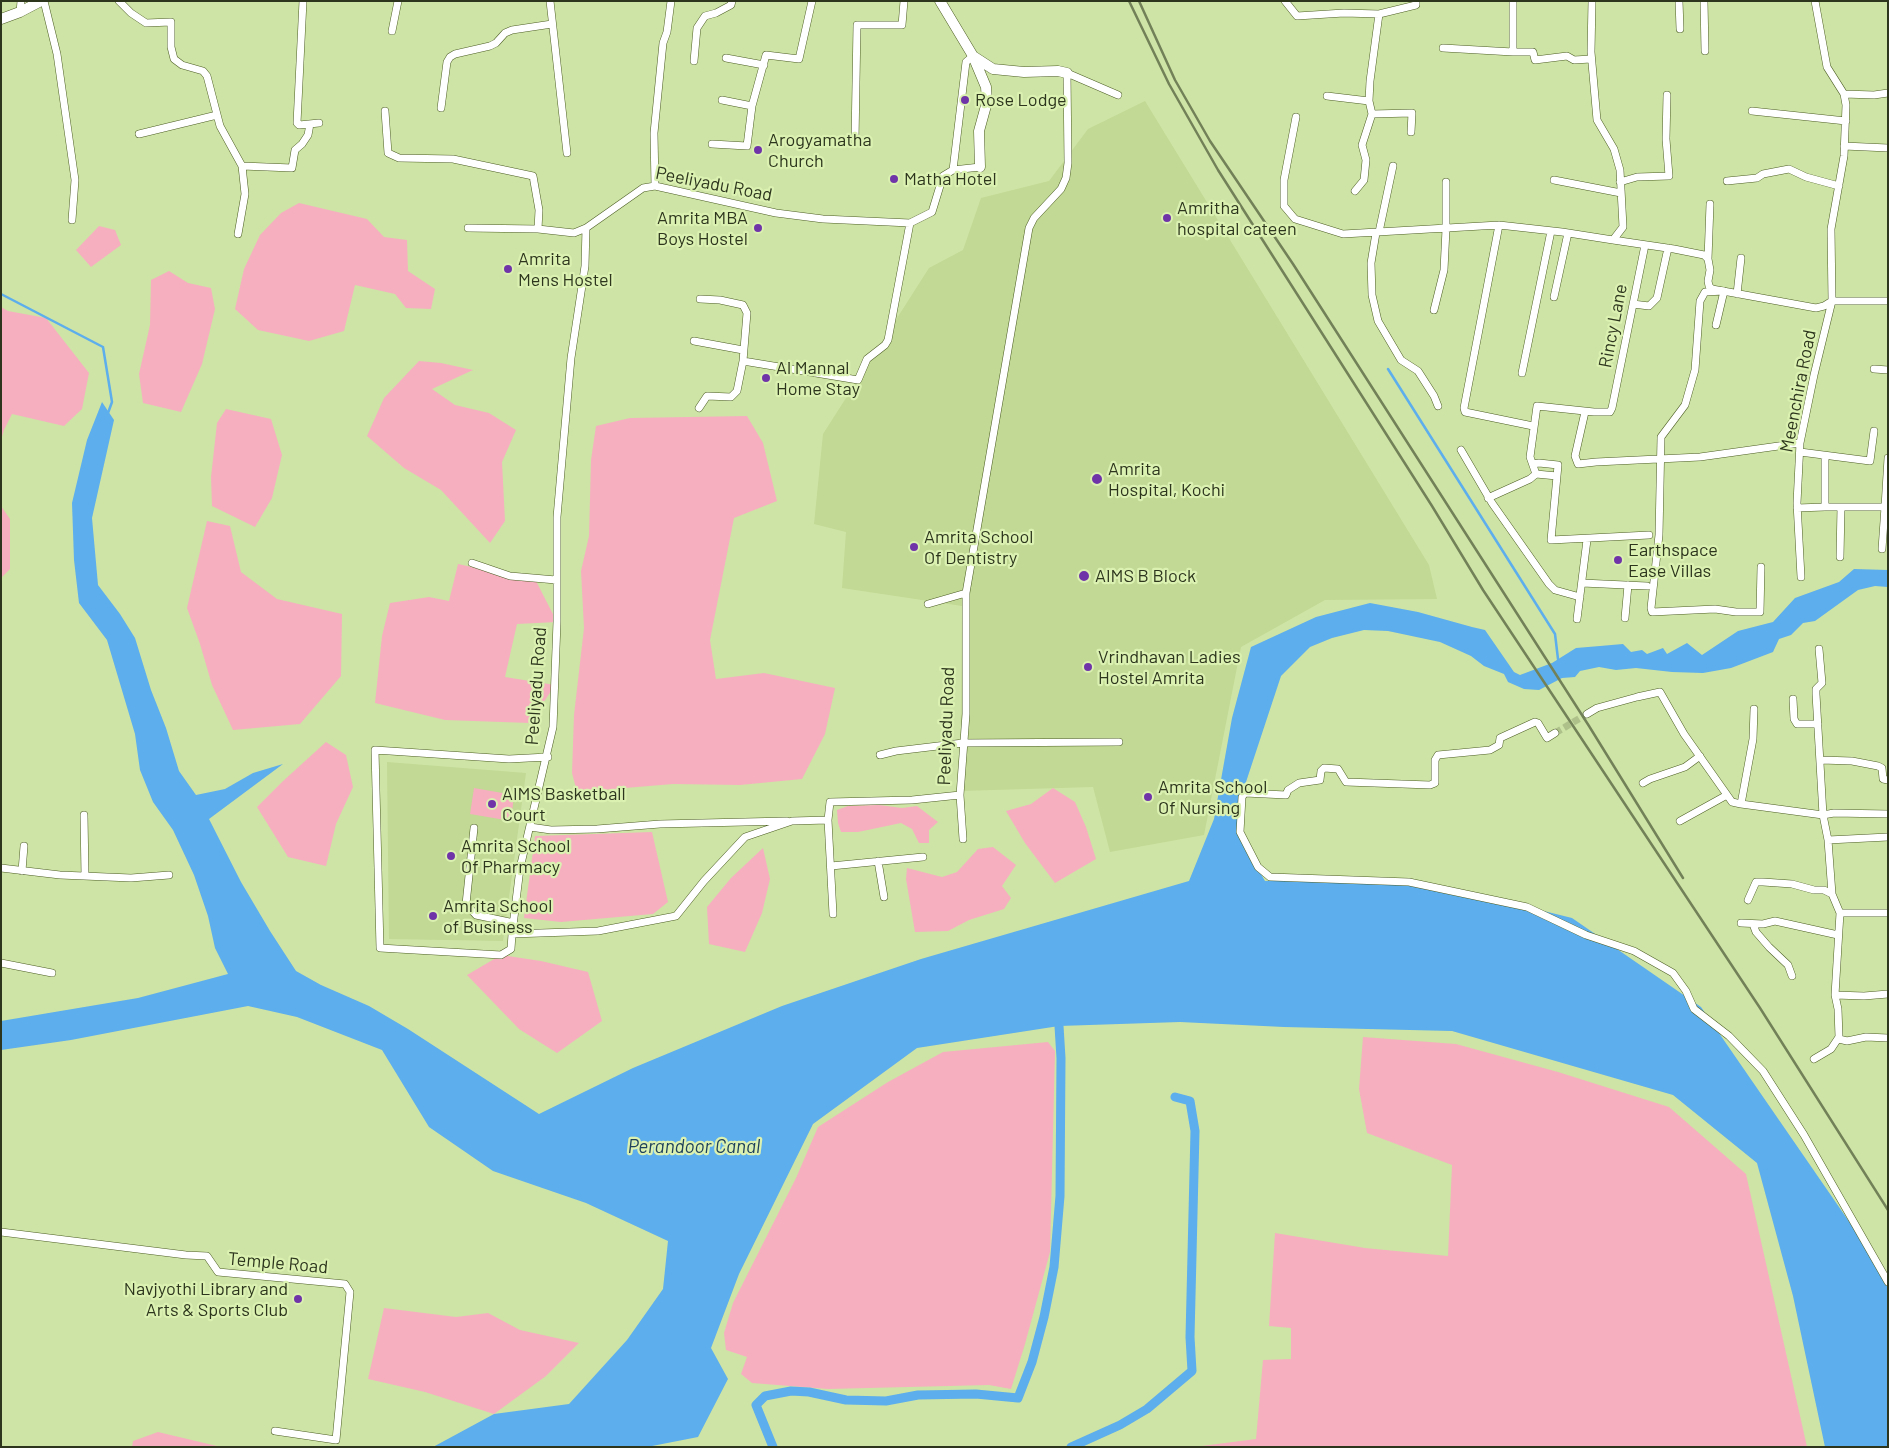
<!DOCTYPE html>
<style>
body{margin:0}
#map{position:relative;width:1889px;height:1448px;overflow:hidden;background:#cee4a6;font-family:Barlow,sans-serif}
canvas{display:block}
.frame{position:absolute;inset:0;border:2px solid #2d361d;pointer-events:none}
</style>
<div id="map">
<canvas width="1889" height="1448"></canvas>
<div class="frame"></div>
</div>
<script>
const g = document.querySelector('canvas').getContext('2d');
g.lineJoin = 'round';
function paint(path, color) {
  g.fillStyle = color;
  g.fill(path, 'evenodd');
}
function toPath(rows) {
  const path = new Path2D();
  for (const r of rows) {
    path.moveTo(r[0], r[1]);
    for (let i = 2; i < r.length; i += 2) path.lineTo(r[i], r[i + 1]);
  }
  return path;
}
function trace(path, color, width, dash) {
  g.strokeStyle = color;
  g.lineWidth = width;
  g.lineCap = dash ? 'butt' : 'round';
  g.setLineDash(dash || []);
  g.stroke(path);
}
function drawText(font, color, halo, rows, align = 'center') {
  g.font = font + ' Barlow,sans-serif';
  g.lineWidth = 4.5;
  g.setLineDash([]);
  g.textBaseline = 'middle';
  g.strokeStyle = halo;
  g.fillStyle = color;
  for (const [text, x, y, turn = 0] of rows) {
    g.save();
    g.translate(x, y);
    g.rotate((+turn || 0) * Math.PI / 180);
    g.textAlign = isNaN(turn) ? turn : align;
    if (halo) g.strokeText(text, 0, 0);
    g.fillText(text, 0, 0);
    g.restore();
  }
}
const built = toPath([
 [1145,101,1429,565,1437,599,1325,600,1241,647,1204,835,1110,852,1093,787,960,791,962,606,842,588,846,532,814,524,823,434,929,268,963,250,981,198,1049,181,1088,129],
 [387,762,526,773,503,941,389,939]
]);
const green = toPath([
 [299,203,367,219,384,237,407,240,408,271,435,289,431,309,406,308,395,294,355,285,344,331,309,341,258,330,235,309,244,269,260,235,281,213],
 [99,226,115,230,121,245,91,267,76,250],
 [169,271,188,283,211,288,215,309,202,364,181,412,143,403,139,374,150,325,151,280],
 [1,307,8,311,46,318,89,373,82,409,64,426,12,414,4,430,1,440],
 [419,361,441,363,473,370,432,389,455,405,489,413,516,430,502,462,505,521,490,543,441,490,404,468,367,436,384,398],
 [226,409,271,419,282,455,272,498,255,527,212,506,211,477,217,423],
 [747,416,763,443,777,501,734,518,710,640,716,679,764,673,835,688,825,734,802,779,740,785,673,784,577,792,572,773,574,715,584,628,581,571,589,536,591,460,596,426,630,418],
 [1,506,10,519,10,569,1,578],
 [207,521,230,526,241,572,277,599,342,614,341,676,300,724,233,730,212,685,200,644,187,608],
 [458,564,536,581,557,622,517,624,505,677,555,685,530,723,445,720,375,703,382,636,390,603,429,597,449,601],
 [326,742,346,755,353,787,336,824,326,866,288,857,257,807,282,782],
 [474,788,514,795,511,821,470,814],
 [1053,788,1075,802,1086,827,1096,859,1055,883,1025,843,1006,811,1031,804],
 [879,805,902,808,917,806,938,822,929,830,929,843,919,843,912,829,901,823,858,832,841,832,838,823,837,810,848,806],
 [652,832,668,902,653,914,561,922,524,918,535,836],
 [993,847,1016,865,1002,886,1011,898,1004,909,969,920,948,931,915,932,906,879,907,868,942,877,957,872,978,849],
 [763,848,770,879,762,913,745,952,709,944,707,907,731,878],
 [501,955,541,961,588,972,602,1021,557,1053,519,1029,467,975],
 [1363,1037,1456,1044,1558,1072,1669,1107,1746,1174,1807,1447,1194,1447,1256,1439,1263,1360,1291,1359,1291,1328,1269,1326,1275,1233,1365,1248,1448,1256,1452,1165,1367,1133,1359,1089],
 [1048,1042,1055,1051,1050,1252,1025,1344,1011,1389,989,1385,828,1389,752,1383,741,1374,747,1357,726,1350,724,1333,733,1303,796,1178,818,1127,888,1082,943,1052],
 [384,1308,456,1317,488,1313,520,1330,579,1343,546,1376,494,1414,425,1392,368,1379],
 [158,1432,221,1447,132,1447,133,1441]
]);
const water = toPath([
 [102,402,114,420,92,518,98,585,120,614,135,638,151,690,166,728,179,771,196,795,225,789,253,773,283,764,209,819,241,882,270,931,296,971,321,985,369,1006,408,1029,539,1114,633,1068,782,1006,921,959,1189,881,1214,819,1232,718,1251,647,1316,617,1370,603,1418,612,1472,627,1485,630,1514,672,1520,675,1552,663,1576,648,1600,646,1623,644,1631,652,1642,650,1647,654,1663,648,1667,654,1687,643,1702,655,1738,631,1773,622,1795,598,1839,582,1854,569,1888,570,1888,587,1875,586,1858,590,1815,621,1803,623,1791,635,1779,639,1773,652,1731,668,1703,673,1672,672,1636,668,1616,670,1599,667,1580,671,1575,677,1562,678,1539,690,1524,689,1508,682,1504,674,1484,666,1471,656,1440,642,1388,631,1364,630,1332,638,1310,647,1281,676,1245,785,1239,836,1265,881,1291,880,1435,884,1572,918,1701,1007,1888,1278,1888,1447,1825,1447,1793,1296,1757,1163,1673,1095,1452,1031,1284,1027,1180,1022,1059,1026,917,1048,813,1124,739,1274,711,1348,728,1379,698,1437,647,1447,433,1447,494,1414,569,1404,627,1340,663,1289,668,1241,586,1203,493,1171,429,1127,382,1050,297,1017,248,1006,71,1040,1,1050,1,1021,138,998,228,974,215,948,208,916,194,875,173,830,153,802,140,770,135,734,107,640,79,603,74,560,72,503,87,440]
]);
const stream = toPath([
 [1,294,103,347,112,402,108,413],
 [1388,369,1555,634,1558,659]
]);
const canal = toPath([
 [773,1447,756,1405,765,1396,791,1391,809,1392,846,1400,886,1401,918,1395,976,1394,1018,1398,1032,1362,1044,1317,1054,1267,1060,1196,1061,1058,1059,1026],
 [1071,1447,1120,1425,1147,1409,1192,1371,1190,1337,1195,1131,1190,1101,1175,1097]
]);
const streetTunnel = toPath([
 [1555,733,1587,714]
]);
const street = toPath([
 [44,1,57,54,75,180,72,220],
 [119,1,131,13,146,23,171,22,171,47,174,59,182,65,203,71,207,76,220,126,242,166,245,194,238,234],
 [303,1,297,123,299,125,319,123],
 [550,1,567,153],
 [1285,1,1297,16,1344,13,1379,14,1416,5,1416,1],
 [1679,1,1680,29],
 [1704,1,1705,51],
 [1815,1,1827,67,1844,94,1846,105,1844,156,1831,229,1832,301,1888,301],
 [20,12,21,1],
 [392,31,398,1],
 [1443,48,1513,52,1513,1],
 [1513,52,1533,52,1535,60,1567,56,1574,60,1591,59],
 [726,58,764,65],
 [694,61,697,28,705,16,716,13,731,5,732,1],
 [1844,94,1874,95,1888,93],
 [1327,96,1369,101],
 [722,100,752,106],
 [441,108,447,62,450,57,455,54,490,46,496,43,505,33,512,30,552,24],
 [385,111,388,153,399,158,453,159,533,176,539,210,538,229,574,233,586,228],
 [1752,111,1846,121],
 [1372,114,1412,113,1411,132],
 [1296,117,1284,180,1284,206,1295,219,1343,234,1499,225,1562,232,1613,240,1623,227,1620,170,1614,149,1597,120,1591,52,1592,1],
 [139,134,217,115],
 [855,141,857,25,902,25,904,1],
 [712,144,747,146,752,106,766,55,799,59,812,1],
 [1844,146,1888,148],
 [242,166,292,168,295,150,302,144,308,135,310,124],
 [980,167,953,170,943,176,932,212,910,223,823,219,776,213,655,186,643,188,586,228,585,266,571,358,557,517,557,622,553,727,520,868,512,934,598,931,676,916,704,881,745,837,792,821,828,820,830,802,912,800,960,795,966,714,966,593,1029,228,1034,218,1061,189,1066,178,1068,163,1067,73,1118,95],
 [953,170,966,62,973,56],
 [1554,180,1621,193],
 [1727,181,1757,178,1763,174,1789,169,1806,177,1839,186],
 [1620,182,1637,177,1669,176,1666,139,1667,95],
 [655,186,654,133,663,43,667,32,671,1],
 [1355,191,1364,180,1366,160,1362,145,1372,114,1369,101,1370,81,1379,14],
 [1499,225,1464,408,1465,412,1533,426],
 [468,228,538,229],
 [1379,232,1393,166],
 [1376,233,1371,263,1372,295,1378,321,1401,360,1418,371,1434,396,1438,406],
 [1613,240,1674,249,1704,255,1708,259,1710,270,1708,281,1709,286,1712,289,1816,308,1824,306,1832,301],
 [1645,245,1612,408,1610,412,1594,412,1537,406,1530,457,1536,474,1557,476,1551,540,1649,535],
 [1708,259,1710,204],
 [1737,294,1741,258],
 [1554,297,1568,233],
 [1633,304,1649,306,1657,298,1668,248],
 [1434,310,1444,270,1446,229,1446,182],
 [1716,325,1724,291,1705,292,1700,301,1695,370,1685,405,1661,437,1659,535,1651,608,1652,612,1715,609,1736,612,1760,612,1761,567],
 [694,341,743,350],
 [743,361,858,380,867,359,885,345,888,340,910,223],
 [1874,369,1888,370],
 [1522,373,1551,231],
 [699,408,707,396,731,397,737,391,743,361,747,313,743,305,720,300,700,299],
 [1585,412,1575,456,1578,464,1596,462,1700,457,1800,443],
 [1461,450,1492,503,1549,584,1555,590,1580,597],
 [1800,452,1870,461,1874,431],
 [1825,456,1825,507,1885,507,1882,549],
 [1533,464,1539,463,1558,465,1557,476],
 [1488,498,1530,479,1536,474],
 [1885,507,1888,458],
 [1797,508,1825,507],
 [1840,557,1841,507],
 [472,563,510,576,556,580],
 [1801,577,1797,503,1800,443,1814,375,1832,301],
 [1582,583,1647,586],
 [928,604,966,593],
 [1625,618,1628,585],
 [1577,619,1587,540],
 [1793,699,1794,719,1797,724,1818,724],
 [1587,714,1597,708,1637,697,1660,692,1684,734,1732,802,1741,804,1823,815,1834,813,1888,814],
 [1555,733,1547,738,1538,723,1535,722,1500,738,1499,745,1490,750,1438,755,1435,760,1435,783,1430,785,1346,782,1338,769,1324,768,1321,771,1320,780,1299,783,1288,790,1286,795,1245,793,1242,797,1240,832,1258,867,1270,877,1409,882,1527,907,1586,935,1634,951,1673,973,1686,991,1694,1009,1729,1036,1763,1071,1804,1135,1888,1282],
 [880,755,896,751,963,743,1119,742],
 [1821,760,1852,761,1878,766,1882,768,1883,779,1888,780],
 [1643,783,1650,779,1685,767,1700,756],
 [960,795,963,839],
 [1741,804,1753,739,1754,709],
 [84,815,85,876],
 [828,820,833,914],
 [1680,821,1727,795],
 [530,827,551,830,597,829,660,824,787,821],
 [474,828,466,904,476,915,514,923],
 [1828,840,1888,837],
 [878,861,884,897],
 [831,866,923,857],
 [1,868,60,875,131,878,169,875],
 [22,871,24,846],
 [1748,900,1756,882,1763,882,1792,884,1814,890,1824,890,1832,894],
 [1840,913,1888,913],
 [1741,923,1763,924,1775,921,1838,935],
 [1753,924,1756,932,1769,947,1788,965,1792,976],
 [512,934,511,949,501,955,380,948,375,750,509,759,548,757],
 [1,963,52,973],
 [1835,995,1864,996,1888,994],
 [1839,1039,1847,1041,1866,1037,1888,1038],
 [1814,1059,1831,1049,1839,1037,1838,1009,1835,995,1840,913,1832,894,1828,840,1823,815,1816,694,1816,689,1822,683,1819,649],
 [1,1232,186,1255,207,1256,218,1272,345,1284,350,1292,336,1440,275,1431]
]);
const secondary = toPath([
 [940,1,973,56,986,87,987,102,979,131,980,167],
 [1,19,20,12,41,1],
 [973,56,993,69,1024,72,1058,71,1067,73]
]);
const rail = toPath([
 [1129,1,1169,84,1218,170,1432,506,1483,590,1760,1008,1888,1210],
 [1139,1,1175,80,1210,141,1293,264,1589,726,1683,878]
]);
const markers = [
 [965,100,5,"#7034a9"],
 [758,150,5,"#7034a9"],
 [894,179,5,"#7034a9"],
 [1167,218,5,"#7034a9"],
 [758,228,5,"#7034a9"],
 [508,269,5,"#7034a9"],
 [766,378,5,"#7034a9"],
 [1097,479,6,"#7034a9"],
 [914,547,5,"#7034a9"],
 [1618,560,5,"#7034a9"],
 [1084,576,6,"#7034a9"],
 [1088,667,5,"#7034a9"],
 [1148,797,5,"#7034a9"],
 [492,804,5,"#7034a9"],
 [451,856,5,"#7034a9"],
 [433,916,5,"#7034a9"],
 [298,1299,5,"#7034a9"]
];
const poiNames = [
 ["Rose Lodge",975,100],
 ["Arogyamatha",768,140],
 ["Church",768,161],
 ["Matha Hotel",904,179],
 ["Amritha",1177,208],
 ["hospital cateen",1177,229],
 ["Amrita MBA",748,218,"right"],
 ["Boys Hostel",748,239,"right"],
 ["Amrita",518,259],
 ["Mens Hostel",518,280],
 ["Al Mannal",776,368],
 ["Home Stay",776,389],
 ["Amrita",1108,469],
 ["Hospital, Kochi",1108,490],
 ["Amrita School",924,537],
 ["Of Dentistry",924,558],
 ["Earthspace",1628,550],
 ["Ease Villas",1628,571],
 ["AIMS B Block",1095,576],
 ["Vrindhavan Ladies",1098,657],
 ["Hostel Amrita",1098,678],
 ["Amrita School",1158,787],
 ["Of Nursing",1158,808],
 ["AIMS Basketball",502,794],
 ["Court",502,815],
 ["Amrita School",461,846],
 ["Of Pharmacy",461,867],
 ["Amrita School",443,906],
 ["of Business",443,927],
 ["Navjyothi Library and",288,1289,"right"],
 ["Arts & Sports Club",288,1310,"right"]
];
const streetNames = [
 ["Peeliyadu Road",714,184,11],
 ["Rincy Lane",1613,326,-79],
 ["Meenchira Road",1798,391,-79],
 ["Peeliyadu Road",536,686,-86],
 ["Peeliyadu Road",946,726,-88],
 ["Temple Road",278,1263,5]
];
const waterNames = [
 ["Perandoor Canal",694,1147]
];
paint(built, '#c1d994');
paint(green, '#f6afbf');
paint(water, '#5caeec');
trace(stream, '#5caeec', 2.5);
trace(canal, '#5caeec', 9);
trace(streetTunnel, '#aec18b', 7, [7, 3.5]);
trace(street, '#4d5e24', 8);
trace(secondary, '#4d5e24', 11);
trace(street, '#fff', 7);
trace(secondary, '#fff', 10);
trace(rail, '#728158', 2.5);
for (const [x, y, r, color] of markers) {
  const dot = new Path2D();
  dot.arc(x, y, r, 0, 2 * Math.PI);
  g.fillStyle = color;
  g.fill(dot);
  trace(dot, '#dbf1b2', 2);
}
drawText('18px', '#2d361d', '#dbf1b2', poiNames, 'left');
drawText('18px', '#2d361d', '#dbf1b2', streetNames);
drawText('italic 19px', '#1e405b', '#dbf1b2', waterNames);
</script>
